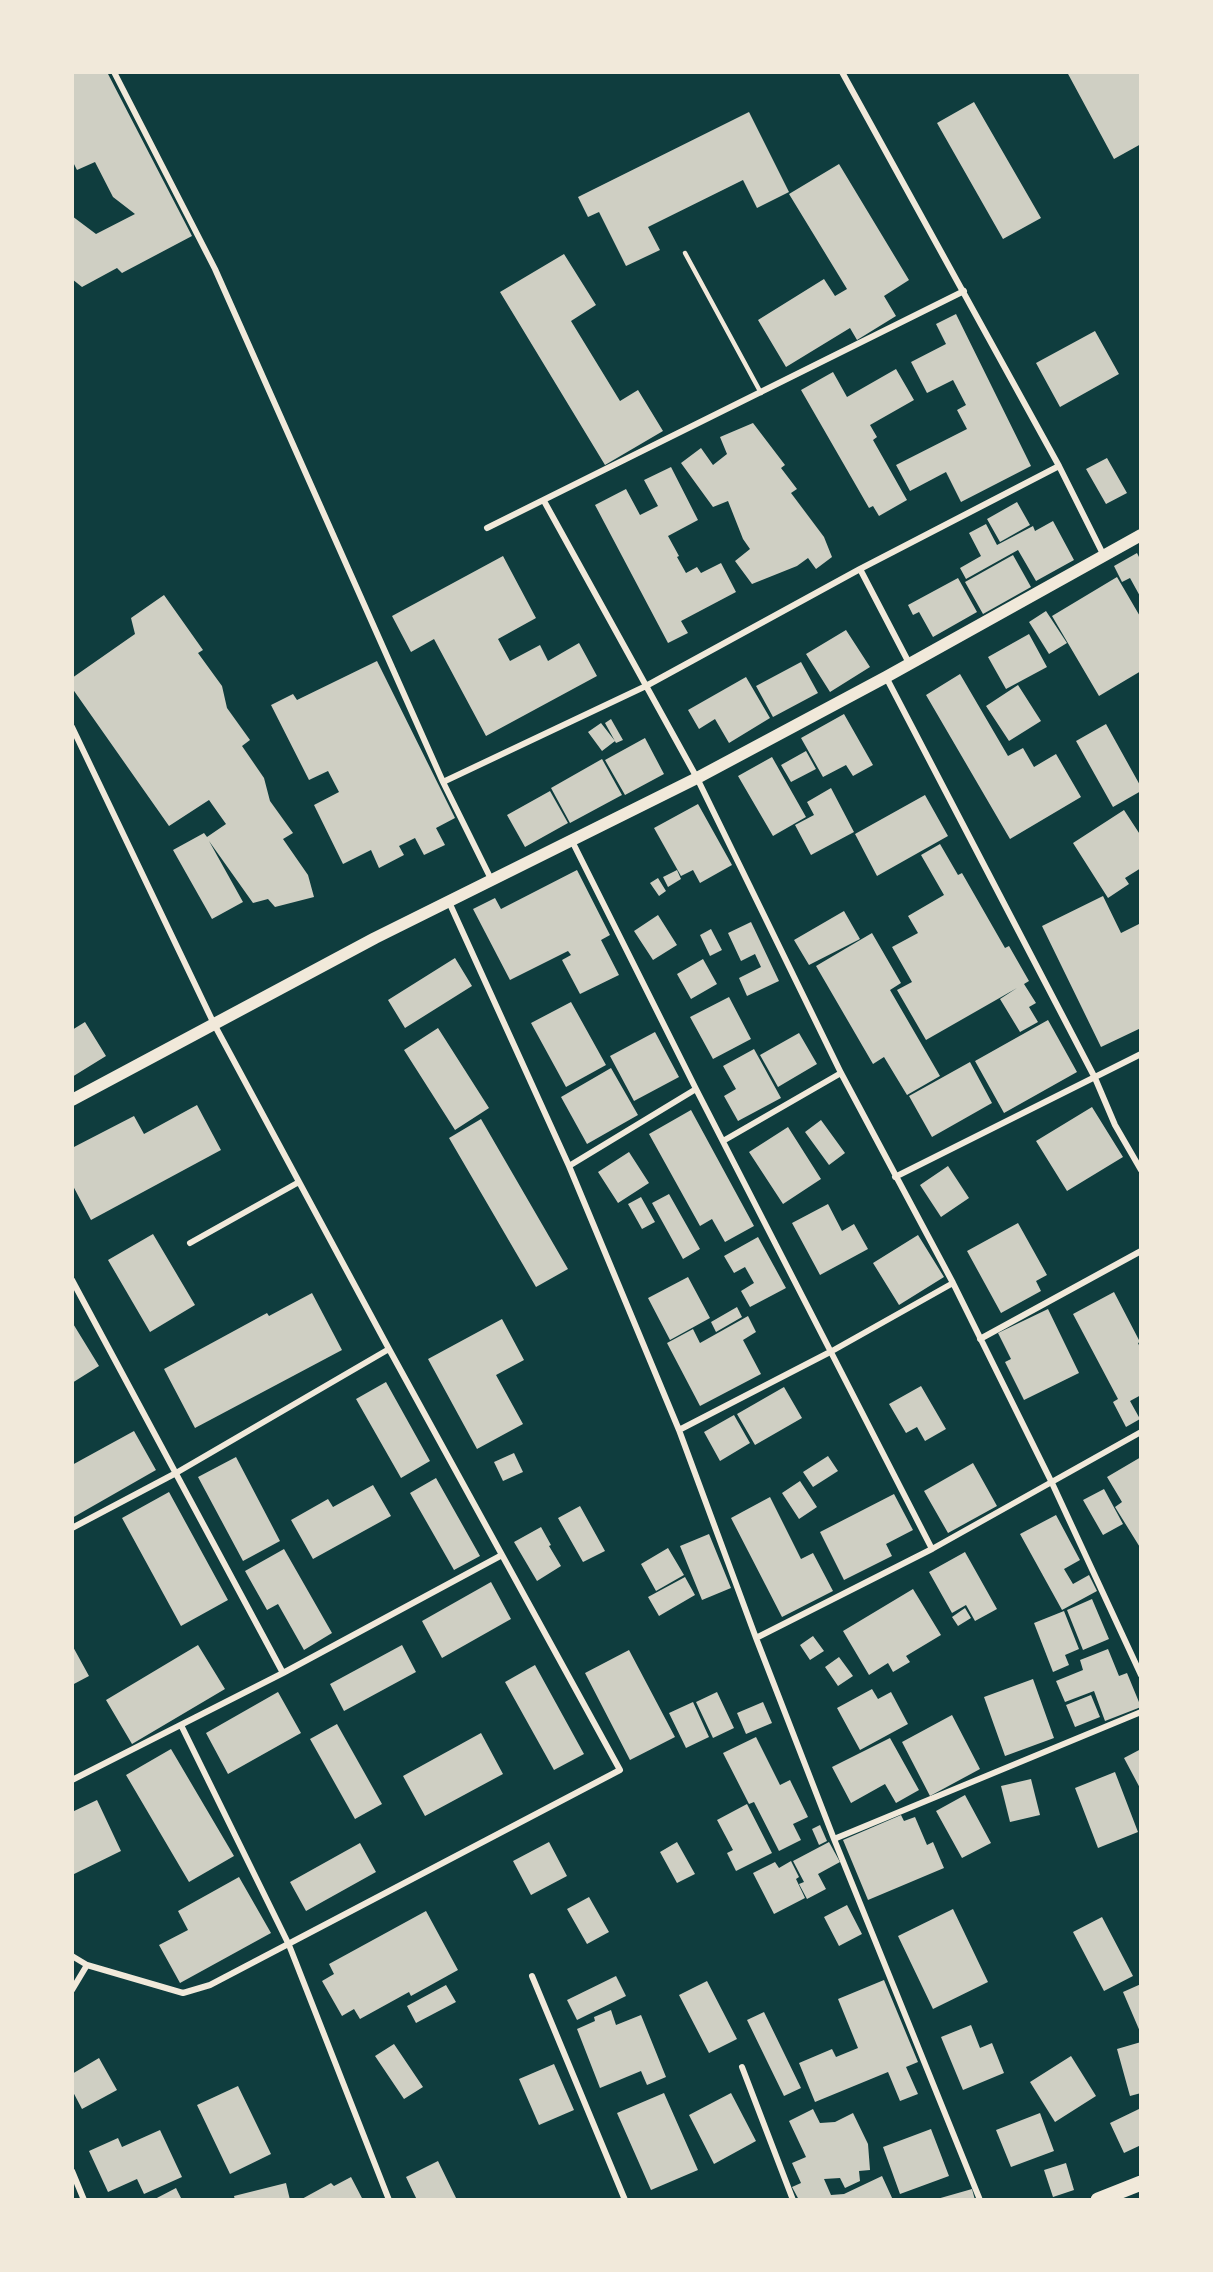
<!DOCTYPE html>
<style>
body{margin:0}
#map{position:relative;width:1213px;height:2272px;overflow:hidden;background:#0f3d3e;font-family:"Roboto Serif",serif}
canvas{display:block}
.frame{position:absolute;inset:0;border:74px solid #f1e9da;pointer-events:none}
</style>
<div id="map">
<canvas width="1213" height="2272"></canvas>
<div class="frame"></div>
</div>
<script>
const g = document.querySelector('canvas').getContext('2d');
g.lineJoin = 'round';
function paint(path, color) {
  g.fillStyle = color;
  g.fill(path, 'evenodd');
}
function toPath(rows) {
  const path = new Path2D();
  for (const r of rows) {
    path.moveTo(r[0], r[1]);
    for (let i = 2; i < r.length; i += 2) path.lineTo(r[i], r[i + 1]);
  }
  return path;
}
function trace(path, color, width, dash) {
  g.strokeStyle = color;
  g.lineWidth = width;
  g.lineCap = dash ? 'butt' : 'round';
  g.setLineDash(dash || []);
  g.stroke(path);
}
const building = toPath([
 [72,72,107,72,192,236,122,273,117,268,82,287,72,279,72,216,96,234,135,214,113,197,95,162,77,170,72,160],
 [1067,72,1141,72,1141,144,1114,159],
 [974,102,1041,218,1003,239,937,123],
 [749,112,789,192,757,208,743,180,648,227,660,250,626,266,599,212,588,217,578,197],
 [839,164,909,280,884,296,896,316,857,340,850,328,786,367,758,320,824,279,835,296,847,289,789,194],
 [564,254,596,305,571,321,620,401,638,390,663,431,605,465,500,292],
 [956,314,1031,466,961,502,946,472,910,491,896,465,967,429,957,410,966,405,953,380,927,393,911,362,946,344,936,324],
 [1095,331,1119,374,1060,407,1036,363],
 [896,369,914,400,870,425,877,437,873,440,907,500,879,516,873,506,869,508,801,390,833,372,847,397],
 [753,423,785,465,781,468,797,489,791,493,824,537,832,557,816,569,808,558,797,566,752,584,735,561,750,549,743,539,728,501,713,507,681,463,701,448,713,465,727,454,720,437],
 [1107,458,1127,493,1106,504,1086,469],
 [671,467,698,520,668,536,679,556,677,557,686,573,697,567,701,573,721,563,736,592,681,621,688,633,668,643,595,505,626,489,640,515,658,506,644,480],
 [1017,502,1030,525,1000,542,987,519],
 [1053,521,1074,560,1036,581,1018,550,966,579,960,568,981,556,969,533,986,524,997,545,1033,526,1035,531],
 [1137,553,1141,561,1141,598,1130,578,1122,582,1114,566],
 [1013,555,1031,587,983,614,965,582],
 [503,556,536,618,498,639,510,661,540,645,548,661,579,643,597,676,486,736,434,639,411,652,392,616],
 [1117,577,1141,618,1141,671,1099,696,1052,616],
 [958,578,977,612,933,637,919,612,913,615,908,605],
 [164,595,203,650,198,653,222,686,227,708,250,740,242,746,264,778,270,801,293,833,283,839,308,875,314,897,275,907,268,899,253,903,209,841,243,902,212,919,173,850,204,833,207,837,226,824,209,800,169,826,72,688,72,678,135,634,131,618],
 [1046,611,1067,643,1049,654,1029,622],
 [846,630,870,667,830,692,806,654],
 [1029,634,1047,667,1006,689,988,657],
 [377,661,455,818,436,828,445,845,424,855,415,838,399,846,404,855,379,868,371,850,343,864,314,805,339,792,328,771,309,780,271,705,293,694,297,700],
 [801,662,818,693,773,717,756,686],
 [960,674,1008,756,1023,748,1034,767,1056,754,1081,797,1010,839,926,695],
 [746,677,770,718,729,743,715,719,699,729,688,710],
 [1018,685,1041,721,1009,741,986,706],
 [844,714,873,765,853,776,846,765,823,777,801,738],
 [611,719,623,740,616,743,605,723],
 [601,723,615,741,602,751,588,732],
 [1106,724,1141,787,1141,791,1113,807,1076,741],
 [645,738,664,774,625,795,605,760],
 [806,751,816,769,791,782,781,765],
 [772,757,806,817,773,836,738,776],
 [602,759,622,795,570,823,551,788],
 [831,788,854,832,811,855,795,825,814,815,807,802],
 [550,791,568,823,525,847,507,815],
 [925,795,948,836,877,876,855,834],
 [698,804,732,865,700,883,693,870,681,876,654,828],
 [1124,810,1141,836,1141,868,1125,878,1129,884,1108,898,1073,843],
 [940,844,958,875,962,873,1005,948,1009,946,1029,981,1024,984,1036,1003,1029,1007,1038,1022,1020,1032,1000,999,1017,988,926,1040,897,990,912,982,892,947,918,933,908,916,944,895,921,855],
 [577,870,610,935,601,940,619,975,580,994,562,960,571,955,568,951,510,980,473,909,495,898,501,909],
 [677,870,681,879,668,887,663,877],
 [658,878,666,891,659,896,650,883],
 [1103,896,1121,933,1141,923,1141,1028,1101,1047,1042,926],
 [844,911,860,939,809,965,794,940],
 [658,915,677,945,653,960,634,931],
 [751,922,779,981,747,996,739,978,761,967,755,954,741,961,728,933],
 [711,929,722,950,710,956,700,935],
 [872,933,901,983,890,990,940,1076,907,1095,884,1057,873,1064,816,966],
 [455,958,472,986,405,1028,388,1000],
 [703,959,717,984,691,999,677,974],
 [729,997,751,1039,713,1059,690,1017],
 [571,1002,606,1065,566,1087,531,1023],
 [1048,1020,1077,1072,1004,1113,975,1061],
 [85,1022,106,1056,72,1077,72,1030],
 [438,1028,489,1108,455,1130,404,1050],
 [655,1032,679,1077,634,1101,610,1056],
 [799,1033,817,1064,778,1087,760,1055],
 [754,1049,781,1098,738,1121,724,1096,736,1089,723,1066],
 [970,1062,992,1103,932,1137,909,1096],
 [611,1068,638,1115,587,1144,561,1097],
 [197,1105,221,1150,91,1220,72,1184,72,1148,134,1116,144,1134],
 [1092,1107,1123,1157,1067,1191,1036,1141],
 [691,1110,754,1226,725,1242,712,1219,700,1226,649,1134],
 [481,1119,568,1269,536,1287,449,1138],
 [821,1120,845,1153,829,1165,805,1132],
 [788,1127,821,1179,783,1204,749,1152],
 [629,1152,649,1183,618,1203,598,1172],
 [948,1166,969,1198,941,1217,920,1185],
 [669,1194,700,1249,683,1259,652,1203],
 [641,1197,655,1222,642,1229,628,1204],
 [828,1204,842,1231,854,1224,868,1249,820,1275,792,1223],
 [1018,1223,1047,1275,1036,1281,1041,1291,1001,1313,967,1251],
 [153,1234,195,1305,150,1332,108,1260],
 [918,1235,944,1277,899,1305,873,1263],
 [758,1237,786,1288,750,1307,741,1291,754,1283,745,1267,734,1273,724,1256],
 [688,1277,710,1318,670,1340,648,1298],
 [1114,1292,1140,1342,1138,1343,1141,1350,1141,1395,1130,1401,1140,1419,1126,1427,1113,1402,1118,1399,1073,1314],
 [312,1293,342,1350,195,1428,164,1369,267,1313,269,1316],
 [737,1307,742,1317,716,1332,711,1322],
 [1048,1309,1079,1373,1024,1400,1005,1362,1011,1359,998,1333],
 [748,1316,756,1332,743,1340,761,1374,700,1406,667,1343,693,1329,700,1343],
 [502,1319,524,1360,496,1375,523,1424,477,1449,428,1359],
 [72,1322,99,1366,72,1383],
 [386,1382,430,1461,401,1478,356,1399],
 [921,1386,946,1429,925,1441,917,1427,906,1433,889,1404],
 [784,1387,802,1418,755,1445,737,1414],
 [734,1415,750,1443,720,1461,704,1432],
 [134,1431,156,1470,72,1518,72,1465],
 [514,1453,523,1472,503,1481,494,1462],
 [828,1456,838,1471,813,1487,803,1472],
 [236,1457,280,1541,243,1561,198,1477],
 [1141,1457,1141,1549,1115,1507,1122,1502,1107,1477],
 [973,1463,997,1506,948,1533,924,1491],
 [436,1478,480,1556,454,1570,410,1493],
 [800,1481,817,1507,799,1519,782,1493],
 [373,1485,391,1516,313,1559,291,1520,328,1499,333,1507],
 [1104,1489,1123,1524,1103,1535,1083,1500],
 [169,1492,228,1600,181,1626,122,1518],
 [894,1494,913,1530,886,1544,892,1556,844,1580,820,1532],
 [770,1497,801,1559,813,1553,833,1591,782,1617,731,1518],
 [580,1506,605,1551,583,1562,558,1518],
 [1056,1515,1080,1560,1064,1569,1073,1584,1089,1575,1097,1591,1062,1610,1020,1534],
 [541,1527,551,1545,549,1546,561,1566,537,1581,514,1542],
 [709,1534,731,1588,702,1600,680,1546],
 [668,1548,684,1575,656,1591,641,1564],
 [284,1549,332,1633,304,1650,278,1604,267,1610,245,1571],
 [965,1552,997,1609,975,1621,966,1605,952,1613,929,1572],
 [685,1577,695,1595,659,1616,648,1597],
 [491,1582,511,1619,442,1658,422,1621],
 [913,1589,941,1635,906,1656,910,1662,893,1672,888,1663,869,1675,843,1631],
 [1092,1599,1109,1639,1083,1650,1067,1610],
 [965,1608,971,1618,958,1626,952,1617],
 [1064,1611,1079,1649,1065,1655,1069,1665,1053,1672,1034,1623],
 [813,1636,824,1651,810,1660,800,1645],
 [72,1645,89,1676,72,1685],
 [198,1645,225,1689,132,1744,106,1700],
 [402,1645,416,1672,344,1711,330,1684],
 [1108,1649,1119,1676,1127,1673,1141,1707,1105,1721,1094,1691,1065,1702,1056,1681,1083,1670,1080,1660],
 [629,1650,675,1737,630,1760,585,1673],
 [839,1657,853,1676,838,1686,825,1667],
 [535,1665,584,1754,554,1770,505,1682],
 [1033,1679,1054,1738,1005,1756,984,1697],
 [872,1689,878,1699,891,1692,908,1724,860,1750,837,1708],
 [278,1692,301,1733,228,1774,206,1733],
 [717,1692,734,1728,713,1738,696,1702],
 [1091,1695,1100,1717,1075,1727,1066,1705],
 [693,1702,709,1737,686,1748,669,1713],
 [763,1702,772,1723,746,1734,737,1713],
 [952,1715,980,1769,930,1796,902,1742],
 [337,1724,382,1804,355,1819,310,1739],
 [481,1733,503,1774,425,1816,403,1776],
 [756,1737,780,1785,790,1780,808,1817,793,1824,801,1840,779,1851,754,1802,749,1804,723,1753],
 [890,1738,919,1790,896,1803,885,1784,851,1803,832,1767],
 [171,1749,234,1856,189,1882,126,1775],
 [1141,1749,1141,1790,1124,1758],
 [1115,1772,1138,1832,1098,1848,1075,1788],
 [1031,1779,1040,1815,1010,1822,1001,1786],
 [965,1795,991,1843,962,1858,936,1811],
 [97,1800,121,1851,72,1875,72,1812],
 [747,1804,772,1853,736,1871,727,1853,733,1850,717,1820],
 [901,1815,904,1821,915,1817,927,1845,933,1842,944,1868,868,1900,843,1840],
 [820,1825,827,1841,819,1845,812,1829],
 [549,1842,567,1876,531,1895,513,1861],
 [677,1842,695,1874,677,1883,660,1852],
 [829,1842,840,1862,818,1874,826,1889,807,1899,799,1884,804,1882,793,1861],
 [360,1843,376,1872,306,1911,290,1882],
 [791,1861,799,1877,796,1879,805,1898,774,1914,753,1873,775,1862,779,1868],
 [239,1877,271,1933,180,1983,159,1945,188,1930,178,1911],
 [589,1897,609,1932,587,1944,567,1909],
 [847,1905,862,1934,839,1946,824,1917],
 [953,1909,988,1982,933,2009,898,1936],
 [426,1911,458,1970,411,1996,409,1992,360,2019,354,2009,342,2016,322,1981,334,1974,329,1964],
 [1102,1917,1133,1976,1104,1991,1073,1932],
 [616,1976,626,1996,577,2020,567,2000],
 [884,1980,918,2062,906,2067,918,2094,900,2101,888,2072,815,2102,799,2063,832,2049,836,2057,858,2048,838,1999],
 [707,1981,737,2039,709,2053,679,1995],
 [1141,1984,1141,2034,1123,1992],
 [446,1985,456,2002,416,2023,407,2006],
 [611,2010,616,2025,641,2015,666,2077,647,2085,641,2071,600,2088,577,2029,595,2021,594,2017],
 [764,2012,801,2088,784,2096,747,2020],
 [971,2025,980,2048,992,2043,1004,2073,963,2090,941,2037],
 [1141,2042,1141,2093,1130,2096,1117,2049],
 [394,2044,423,2087,404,2099,375,2056],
 [1071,2056,1096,2096,1055,2122,1030,2082],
 [99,2058,117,2090,82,2109,72,2090,72,2074],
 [554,2064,574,2110,539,2125,519,2079],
 [238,2086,271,2154,230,2174,197,2105],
 [664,2093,698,2170,651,2190,617,2113],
 [731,2093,756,2141,714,2164,689,2115],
 [813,2109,820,2123,835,2122,853,2113,868,2144,870,2170,859,2171,860,2181,845,2188,840,2178,824,2179,831,2195,844,2194,882,2176,893,2200,799,2200,792,2187,801,2183,792,2163,806,2157,789,2121],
 [1139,2109,1141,2113,1141,2145,1124,2153,1110,2123],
 [1040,2113,1054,2151,1011,2167,996,2130],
 [931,2129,949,2176,900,2194,883,2147],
 [160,2130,182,2177,144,2194,137,2179,108,2192,89,2151,118,2138,122,2147],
 [438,2161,457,2200,417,2200,406,2177],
 [1066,2163,1074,2190,1053,2197,1044,2170],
 [351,2177,363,2200,300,2200,331,2183,334,2186],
 [286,2183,290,2200,235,2200,234,2196],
 [176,2188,182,2200,153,2200],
 [972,2189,975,2200,937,2200,937,2199]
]);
const service = toPath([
 [685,253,761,393]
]);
const minor = toPath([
 [114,72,215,269,443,782,491,879],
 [842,72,1059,466,1104,556],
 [544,501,697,778,841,1073,953,1283,1052,1483,1141,1675],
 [487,528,964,291],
 [860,569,909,663],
 [886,677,1095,1078,1115,1125,1141,1170],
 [72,727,214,1024,389,1349,620,1770,210,1985,183,1993,87,1965,72,1990],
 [443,782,646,686,860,569,1059,466],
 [572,841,696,1089,932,1549],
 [449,902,569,1166,679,1430,756,1638,834,1839,980,2200],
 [723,1141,841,1073],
 [569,1166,696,1089],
 [895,1177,1141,1054],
 [190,1243,299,1182],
 [72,1280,283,1673],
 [980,1339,1141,1251],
 [679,1430,832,1351,953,1283],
 [72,1528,176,1473,389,1349],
 [756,1638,932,1549,1141,1432],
 [181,1725,289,1945,389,2200],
 [72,1780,283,1673,502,1555],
 [834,1839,1141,1712],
 [72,1956,87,1965],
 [532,1976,625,2200],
 [742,2067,793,2200],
 [72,2171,84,2200]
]);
const secondary = toPath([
 [72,1100,375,938,697,778,886,677,1141,535]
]);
const primary = toPath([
 [1098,2200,1141,2183]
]);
paint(building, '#cfcfc3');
trace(service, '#f1e9da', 4.5);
trace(minor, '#f1e9da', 6);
trace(secondary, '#f1e9da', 12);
trace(primary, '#f1e9da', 15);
</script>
